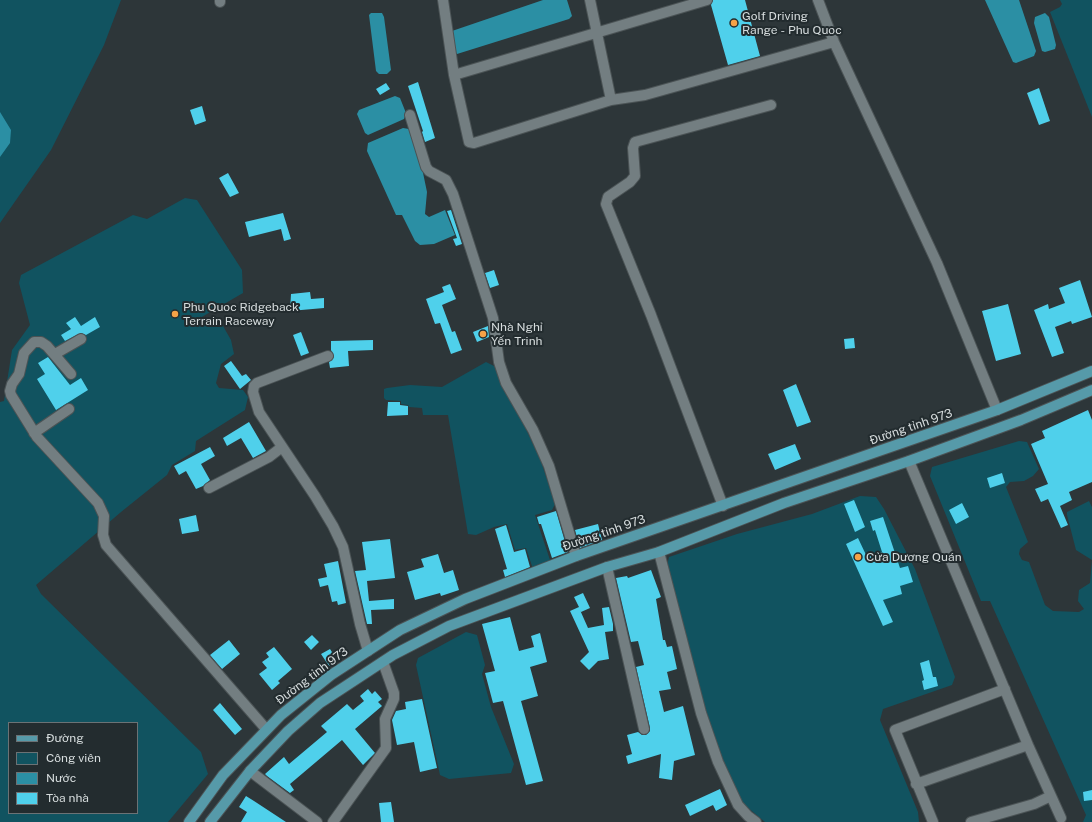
<!DOCTYPE html>
<meta charset="utf-8">
<style>
body{margin:0}
#map{position:relative;width:1092px;height:822px;overflow:hidden;background:#2d3639;font-family:"Public Sans",sans-serif}
canvas{display:block}
.legend{position:absolute;left:8px;top:722px;width:130px;height:92px;box-sizing:border-box;background:#232c2f;border:1px solid #6b7275;margin:0;padding:5px 7px;list-style:none;font-size:12px;color:#d6dcdd}
.legend li{display:flex;align-items:center;gap:8px;height:20px}
.legend b{width:20px;border:1px solid #6b7275}
</style>
<div id="map">
<canvas width="1092" height="822"></canvas>
<ul class="legend">
<li><b style="height:5px;background:#569aa9"></b>Đường</li>
<li><b style="height:11px;background:#115360"></b>Công viên</li>
<li><b style="height:11px;background:#2b8fa4"></b>Nước</li>
<li><b style="height:11px;background:#4fd0eb"></b>Tòa nhà</li>
</ul>
</div>
<script>
const g = document.querySelector('canvas').getContext('2d');
g.lineJoin = 'round';
function paint(path, color) {
  g.fillStyle = color;
  g.fill(path, 'evenodd');
}
function toPath(rows) {
  const path = new Path2D();
  for (const r of rows) {
    path.moveTo(r[0], r[1]);
    for (let i = 2; i < r.length; i += 2) path.lineTo(r[i], r[i + 1]);
  }
  return path;
}
function trace(path, color, width, dash) {
  g.strokeStyle = color;
  g.lineWidth = width;
  g.lineCap = dash ? 'butt' : 'round';
  g.setLineDash(dash || []);
  g.stroke(path);
}
function drawText(font, color, halo, rows, align = 'center') {
  g.font = font + ' "Public Sans",sans-serif';
  g.lineWidth = 4;
  g.setLineDash([]);
  g.textBaseline = 'middle';
  g.strokeStyle = halo;
  g.fillStyle = color;
  for (const [text, x, y, turn = 0] of rows) {
    g.save();
    g.translate(x, y);
    g.rotate((+turn || 0) * Math.PI / 180);
    g.textAlign = isNaN(turn) ? turn : align;
    if (halo) g.strokeText(text, 0, 0);
    g.fillText(text, 0, 0);
    g.restore();
  }
}
const green = toPath([
 [0,0,121,0,104,45,51,150,0,223],
 [1060,0,1092,0,1092,117,1050,12,1060,7,1062,4],
 [185,198,197,200,242,270,243,293,200,318,223,326,231,340,234,354,221,364,216,383,219,388,243,390,248,397,245,410,196,441,195,451,172,465,167,475,121,512,36,585,41,594,201,752,208,774,168,822,0,822,0,402,4,401,12,350,30,325,19,283,21,275,133,215,147,219],
 [9,723,137,723,137,813,9,813],
 [486,362,494,366,517,410,541,461,555,504,552,510,535,515,550,560,548,563,533,569,526,548,515,550,507,524,494,527,476,535,468,534,448,415,423,415,422,408,409,407,408,405,401,404,401,401,386,400,384,398,384,389,387,388,410,385,442,387],
 [1019,441,1027,442,1039,469,1033,476,1024,481,1010,482,1006,487,1028,542,1020,549,1019,554,1022,560,1029,562,1045,605,1053,611,1079,612,1084,609,1078,601,1079,590,1090,583,1092,560,1076,550,1067,515,1067,512,1089,501,1092,507,1092,822,1083,822,1086,815,990,601,981,601,930,476,932,467],
 [860,496,876,497,884,509,915,569,955,677,952,685,883,709,880,720,918,812,919,822,765,822,741,802,722,761,705,712,667,566,669,557,737,534,812,514],
 [466,632,477,635,485,665,482,674,491,707,514,764,511,773,449,779,440,775,416,665,418,658]
]);
const water = toPath([
 [543,0,567,0,572,16,569,19,457,54,454,53,452,31],
 [985,0,1019,0,1036,51,1034,56,1016,63,1013,62],
 [371,13,382,13,384,17,391,70,387,74,379,74,376,71,369,15],
 [1045,13,1049,17,1056,45,1055,49,1045,52,1042,51,1034,23,1035,17],
 [395,96,400,98,406,113,404,119,368,135,365,133,357,114,359,110],
 [0,112,11,130,10,143,0,157],
 [403,128,409,129,422,168,427,192,425,214,429,217,445,210,455,235,434,244,420,245,415,241,402,215,396,215,367,151,368,143]
]);
const building = toPath([
 [713,0,745,0,760,56,728,65,711,5],
 [418,82,435,138,425,142,422,132,423,131,408,86],
 [386,83,390,89,380,95,376,89],
 [1039,88,1050,121,1039,125,1027,93],
 [202,106,206,121,195,125,190,110],
 [228,173,239,193,230,197,219,178],
 [451,210,462,244,456,246,453,239,457,238,447,211],
 [283,213,291,239,284,241,281,229,249,237,245,222],
 [494,270,499,285,490,288,485,273],
 [1080,280,1092,317,1072,324,1071,321,1055,327,1064,353,1052,357,1034,310,1048,304,1049,309,1065,303,1059,288],
 [450,284,456,299,442,305,452,332,455,331,462,350,451,354,440,323,435,324,426,299,444,292,442,287],
 [310,292,311,299,324,298,324,308,290,311,291,294],
 [1008,304,1021,354,996,361,982,311],
 [75,317,81,326,95,317,100,327,86,335,81,333,65,341,61,335,71,329,66,323],
 [488,326,489,337,477,342,473,332],
 [301,332,309,353,301,356,293,335],
 [854,338,855,348,845,349,844,339],
 [373,340,373,350,348,351,349,366,330,368,329,362,334,357,331,350,331,341],
 [48,357,70,385,81,378,88,390,56,410,37,379,45,374,38,363],
 [231,361,242,376,246,374,251,380,240,389,224,366],
 [796,384,811,422,797,427,783,390],
 [388,402,400,402,400,405,408,406,408,415,387,416],
 [1088,410,1092,420,1092,482,1069,492,1072,500,1060,506,1068,525,1061,528,1048,499,1041,502,1035,489,1048,484,1031,444,1045,438,1042,431],
 [249,422,266,451,253,458,241,438,227,446,223,438],
 [795,444,801,459,775,470,768,454],
 [210,447,215,456,201,464,210,480,203,486,196,489,186,471,179,475,174,466],
 [1002,473,1005,483,990,488,987,478],
 [854,500,865,527,855,532,844,504],
 [962,503,969,517,956,524,949,510],
 [556,511,568,552,552,558,541,524,539,524,537,517],
 [196,515,199,531,182,534,179,519],
 [883,517,900,568,908,566,913,582,900,586,902,594,883,600,893,622,883,626,846,544,858,538,867,557,882,552,875,530,873,531,870,521],
 [598,524,602,540,580,548,575,530],
 [506,525,514,552,525,549,530,567,505,577,503,570,507,569,495,529],
 [390,539,395,578,367,581,369,601,394,599,394,609,371,610,372,624,367,624,355,571,366,570,362,542],
 [438,554,444,573,453,570,459,590,441,596,440,593,415,600,407,572,424,567,421,559],
 [338,561,346,603,338,605,337,601,332,602,328,585,320,587,318,579,327,577,324,564],
 [651,570,661,597,656,599,663,640,665,640,667,647,672,646,677,669,667,672,671,689,659,691,664,712,683,706,695,755,674,761,672,780,659,778,661,754,628,764,626,756,632,754,627,735,638,732,642,735,646,735,650,731,650,728,636,667,644,665,638,641,631,642,616,578,627,576,628,578],
 [583,593,590,608,581,612,580,610,588,628,604,625,602,608,609,607,613,624,613,631,605,632,609,659,598,661,589,670,580,661,589,652,570,611,579,607,574,597],
 [510,617,519,651,534,647,531,636,540,633,547,662,530,667,538,696,521,701,543,781,526,785,503,701,493,703,485,673,495,671,482,624],
 [312,635,319,642,311,650,304,642],
 [229,640,240,654,222,669,210,655],
 [274,647,292,669,278,681,280,683,272,690,259,674,267,668,262,662,269,657,266,653],
 [330,649,337,660,329,666,321,654],
 [929,660,933,677,936,677,938,686,924,690,922,681,924,680,920,663],
 [368,689,372,694,375,691,382,699,378,702,382,706,355,729,375,753,363,765,342,740,290,784,294,790,290,793,267,776,265,774,284,757,289,764,327,732,321,726,347,704,353,710,364,701,360,696],
 [422,699,437,768,420,772,414,742,397,745,392,720,396,711,406,709,405,702],
 [220,703,242,729,235,735,213,710],
 [720,789,727,805,716,811,713,805,690,816,685,805],
 [1092,790,1092,800,1084,801,1083,792],
 [246,796,254,801,286,822,241,822,247,812,239,807],
 [391,802,394,822,381,822,379,803]
]);
const minor = toPath([
 [443,0,454,75,469,142,474,143,611,100,645,95,834,42],
 [590,0,611,100],
 [818,0,834,42,937,263,997,410],
 [220,2,220,0],
 [454,75,707,0],
 [410,115,426,167,429,171,446,180,453,194,493,318,499,362,506,383,533,430,549,466,576,556],
 [55,354,81,339],
 [328,356,257,383,254,386,253,392,259,412,315,496,333,526,343,547,360,624,368,651],
 [71,374,47,346,41,342,34,342,24,353,19,374,12,384,10,391,11,395,37,437,98,503,104,516,103,535,106,545,266,729],
 [34,433,69,409],
 [909,461,1028,745,1061,818],
 [209,488,269,457,282,447],
 [723,506,651,315,606,204,608,197,630,182,635,176,633,148,635,142,771,105],
 [659,552,701,713,718,762,738,805,748,816,756,822],
 [607,567,644,729],
 [250,771,317,822],
 [916,784,1028,745],
 [333,822,386,748,385,719,394,699,394,693,383,662],
 [933,822,895,730,1005,689],
 [971,822,1034,804,1051,796]
]);
const major = toPath([
 [189,822,223,775,281,715,331,675,400,630,465,599,576,556,997,410,1092,371],
 [210,822,250,771,288,731,320,703,393,655,449,626,607,567,659,552,784,503,909,461,1021,420,1092,390]
]);
const markers = [
 [734,23,4,"#f6a247"],
 [175,314,4,"#f6a247"],
 [483,334,4,"#f6a247"],
 [858,557,4,"#f6a247"]
];
const poiNames = [
 ["Golf Driving",742,16],
 ["Range - Phu Quoc",742,30],
 ["Phu Quoc Ridgeback",183,307],
 ["Terrain Raceway",183,321],
 ["Nhà Nghỉ",491,327],
 ["Yến Trinh",491,341],
 ["Cửa Dương Quán",866,557]
];
const streetNames = [
 ["Đường tỉnh 973",911,427,-19],
 ["Đường tỉnh 973",604,533,-19],
 ["Đường tỉnh 973",312,676,-37]
];
paint(green, '#115360');
paint(water, '#2b8fa4');
paint(building, '#4fd0eb');
trace(minor, '#4b5355', 12);
trace(major, '#4b5355', 12);
trace(minor, '#737e81', 10);
trace(major, '#569aa9', 10);
for (const [x, y, r, color] of markers) {
  const dot = new Path2D();
  dot.arc(x, y, r, 0, 2 * Math.PI);
  g.fillStyle = color;
  g.fill(dot);
  trace(dot, '#232c2f', 1.5);
}
drawText('12px', '#d6dcdd', '#232c2f', poiNames, 'left');
drawText('12px', '#d6dcdd', '#232c2f', streetNames);
</script>
